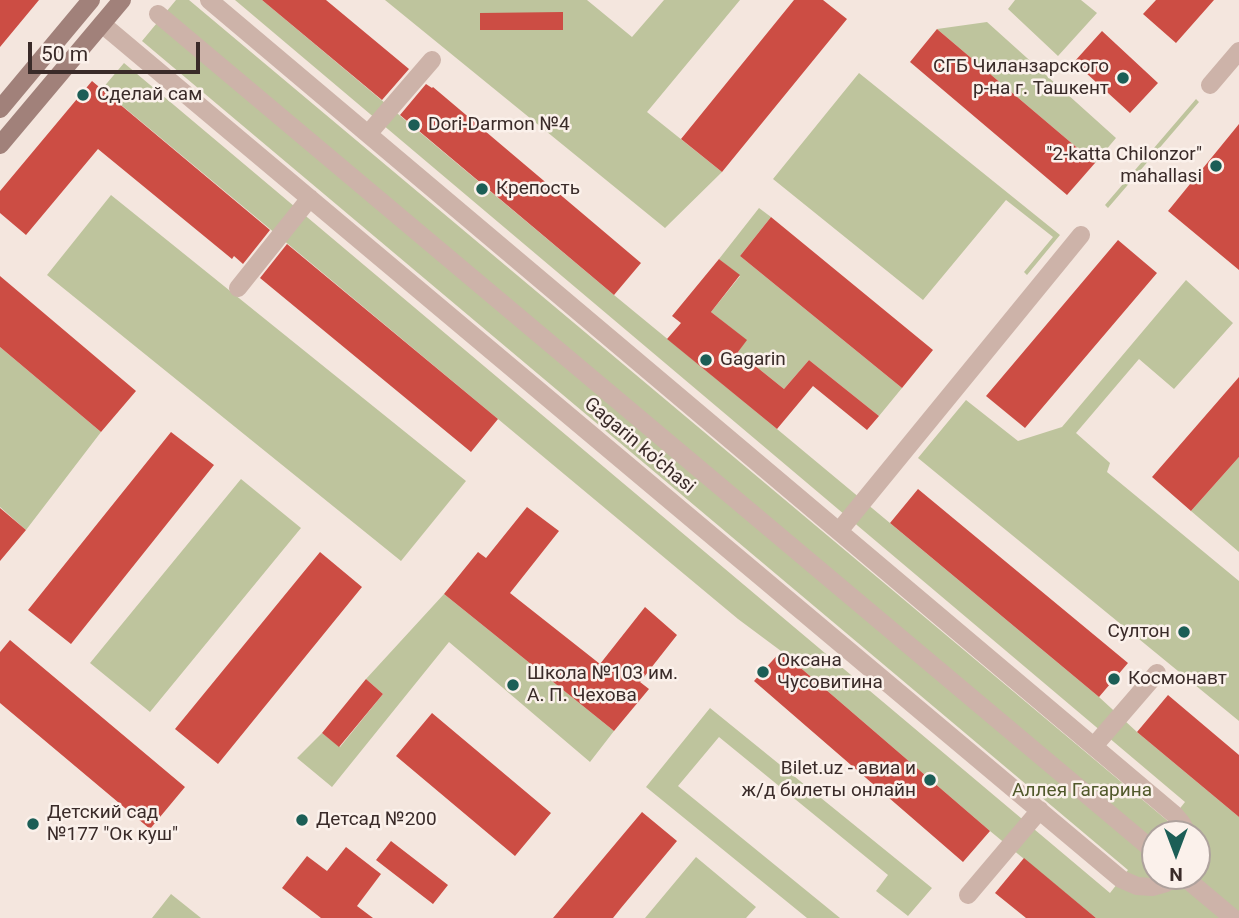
<!DOCTYPE html>
<meta charset="utf-8">
<style>
body{margin:0}
#map{position:relative;width:1239px;height:918px;overflow:hidden;background:#f4e6de;font-family:Roboto,sans-serif}
canvas{display:block}
.north{position:absolute;left:1141px;top:820px;width:70px;height:70px;box-sizing:border-box;background:#fbf1eb;border:2px solid #aea29d;border-radius:50%;rotate:180deg;font-size:19px;font-weight:700;line-height:28px;text-align:center;color:#3a2b29}
.north::after{content:'';display:block;margin:auto;width:24px;height:32px;background:#1c5e56;clip-path:polygon(50% 0,100% 100%,50% 72%,0 100%)}
.scale{position:absolute;left:28px;top:42px;width:172px;height:32px;box-sizing:border-box;border:4px solid #3a2b29;border-top:0;padding-left:9px;font-size:21px;line-height:24px;white-space:nowrap;color:#3a2b29;-webkit-text-stroke:5px #fbf1eb;paint-order:stroke}
</style>
<div id="map">
<canvas width="1239" height="918"></canvas>
<div class="north">N</div>
<div class="scale">50 m</div>
</div>
<script>
const g = document.querySelector('canvas').getContext('2d');
g.lineJoin = 'round';
function paint(path, color) {
  g.fillStyle = color;
  g.fill(path, 'evenodd');
}
function toPath(rows) {
  const path = new Path2D();
  for (const r of rows) {
    path.moveTo(r[0], r[1]);
    for (let i = 2; i < r.length; i += 2) path.lineTo(r[i], r[i + 1]);
  }
  return path;
}
function trace(path, color, width, dash) {
  g.strokeStyle = color;
  g.lineWidth = width;
  g.lineCap = dash ? 'butt' : 'round';
  g.setLineDash(dash || []);
  g.stroke(path);
}
function drawText(font, color, halo, rows, align = 'center') {
  g.font = font + ' Roboto,sans-serif';
  g.lineWidth = 5;
  g.setLineDash([]);
  g.textBaseline = 'middle';
  g.strokeStyle = halo;
  g.fillStyle = color;
  for (const [text, x, y, turn = 0] of rows) {
    g.save();
    g.translate(x, y);
    g.rotate((+turn || 0) * Math.PI / 180);
    g.textAlign = isNaN(turn) ? turn : align;
    if (halo) g.strokeText(text, 0, 0);
    g.fillText(text, 0, 0);
    g.restore();
  }
}
const green = toPath([
 [176,0,189,0,1169,822,1185,802,235,0,262,0,614,295,777,429,1099,697,1137,732,1239,817,1239,918,1096,918,990,831,781,651,738,619,102,89,124,63,1110,893,1128,870,142,41],
 [1155,834,1197,834,1197,876,1155,876],
 [385,0,587,0,632,37,664,0,740,0,647,112,722,172,665,228],
 [1015,0,1081,0,1097,13,1058,56,1008,9],
 [987,22,1116,138,1095,163,937,29],
 [859,73,1060,235,1027,275,1024,272,1053,237,1006,200,923,300,773,179],
 [1196,99,1199,102,1108,208,1105,205],
 [111,195,466,481,401,561,47,275],
 [759,208,771,217,740,256,902,388,879,416,809,360,784,389,738,352,746,340,711,312,740,276,719,259],
 [1186,280,1233,323,1174,389,1139,359,1076,433,1110,463,1107,472,1239,581,1239,721,918,458,966,400,1018,441,1062,427],
 [0,347,101,432,26,530,0,507],
 [1239,457,1239,552,1191,511],
 [241,479,301,528,150,712,90,663],
 [444,594,614,731,590,762,449,642,332,787,297,758,322,733,340,747,383,694,366,679],
 [710,708,932,888,908,916,876,891,888,875,719,737,678,786,840,918,807,918,646,787],
 [696,857,756,907,746,918,645,918],
 [171,894,201,918,152,918]
]);
const building = toPath([
 [0,0,39,0,0,47],
 [262,0,326,0,409,69,382,100],
 [794,0,823,0,847,19,722,172,681,139],
 [1156,0,1214,0,1176,43,1143,14],
 [563,12,563,30,480,30,480,13],
 [937,29,1095,163,1067,195,910,62],
 [1102,31,1158,83,1130,113,1074,62],
 [92,81,270,230,243,264,234,256,232,259,98,149,26,235,0,213,0,191],
 [426,84,432,88,433,87,641,263,614,295,400,115],
 [1239,124,1239,270,1168,211],
 [771,217,933,350,902,388,740,256],
 [1118,240,1157,273,1025,428,986,396],
 [287,244,498,419,471,452,260,278],
 [719,259,740,275,711,312,747,340,738,352,784,389,809,360,879,416,867,430,813,386,777,429,667,339,681,323,672,316],
 [0,276,136,391,101,432,0,347],
 [1239,377,1239,457,1191,511,1152,477],
 [171,432,214,465,71,644,28,610],
 [918,489,1128,663,1099,697,890,523],
 [527,507,559,531,510,593,600,664,645,607,677,635,640,682,649,689,614,731,444,594,478,552,486,558],
 [0,508,26,530,0,561],
 [320,552,362,587,218,764,175,729],
 [10,640,185,787,150,829,0,703,0,652],
 [781,651,990,831,963,862,754,681],
 [366,679,383,694,339,747,322,733],
 [1168,695,1239,755,1239,817,1137,732],
 [432,713,551,813,515,856,396,756],
 [642,812,677,841,621,908,613,918,553,918],
 [391,841,448,885,433,904,376,860],
 [346,847,381,874,357,906,373,918,321,918,282,888,307,856,327,871],
 [1024,858,1096,918,1026,918,995,893]
]);
const pedestrian = toPath([
 [158,14,1155,852],
 [1183,876,1233,918]
]);
const minor = toPath([
 [209,0,1175,815,1181,822,1188,834],
 [102,24,1121,879,1137,886,1152,887,1166,883,1176,876],
 [1210,85,1239,51],
 [368,134,432,60],
 [238,288,310,198],
 [839,531,1081,235],
 [1094,746,1157,673],
 [968,895,1040,810]
]);
const secondary = toPath([
 [0,109,91,0],
 [0,145,122,0]
]);
const markers = [
 [1123,78,7,"#1c5e56"],
 [83,95,7,"#1c5e56"],
 [414,125,7,"#1c5e56"],
 [1216,166,7,"#1c5e56"],
 [482,189,7,"#1c5e56"],
 [706,360,7,"#1c5e56"],
 [1184,632,7,"#1c5e56"],
 [763,672,7,"#1c5e56"],
 [1114,679,7,"#1c5e56"],
 [513,685,7,"#1c5e56"],
 [930,780,7,"#1c5e56"],
 [302,820,7,"#1c5e56"],
 [33,824,7,"#1c5e56"]
];
const poiNames = [
 ["СГБ Чиланзарского",1109,67,"right"],
 ["р-на г. Ташкент",1109,89,"right"],
 ["Сделай сам",97,95],
 ["Dori-Darmon №4",428,125],
 ["\"2-katta Chilonzor\"",1202,155,"right"],
 ["mahallasi",1202,177,"right"],
 ["Крепость",496,189],
 ["Gagarin",720,360],
 ["Султон",1170,632,"right"],
 ["Оксана",777,661],
 ["Чусовитина",777,683],
 ["Школа №103 им.",527,674],
 ["А. П. Чехова",527,696],
 ["Космонавт",1128,679],
 ["Bilet.uz - авиа и",916,769,"right"],
 ["ж/д билеты онлайн",916,791,"right"],
 ["Детский сад",47,813],
 ["№177 \"Ок куш\"",47,835],
 ["Детсад №200",316,820]
];
const streetNames = [
 ["Gagarin ko'chasi",639,446,40]
];
const parkNames = [
 ["Аллея Гагарина",1082,791]
];
paint(green, '#bec49d');
paint(building, '#cc4d44');
trace(pedestrian, '#cdb3a9', 18);
trace(minor, '#cdb3a9', 18);
trace(secondary, '#a1817a', 18);
for (const [x, y, r, color] of markers) {
  const dot = new Path2D();
  dot.arc(x, y, r, 0, 2 * Math.PI);
  g.fillStyle = color;
  g.fill(dot);
  trace(dot, '#fbf1eb', 2.5);
}
drawText('19px', '#3a2b29', '#fbf1eb', poiNames, 'left');
drawText('19px', '#3a2b29', '#fbf1eb', streetNames);
drawText('19px', '#51592b', '#fbf1eb', parkNames);
</script>
